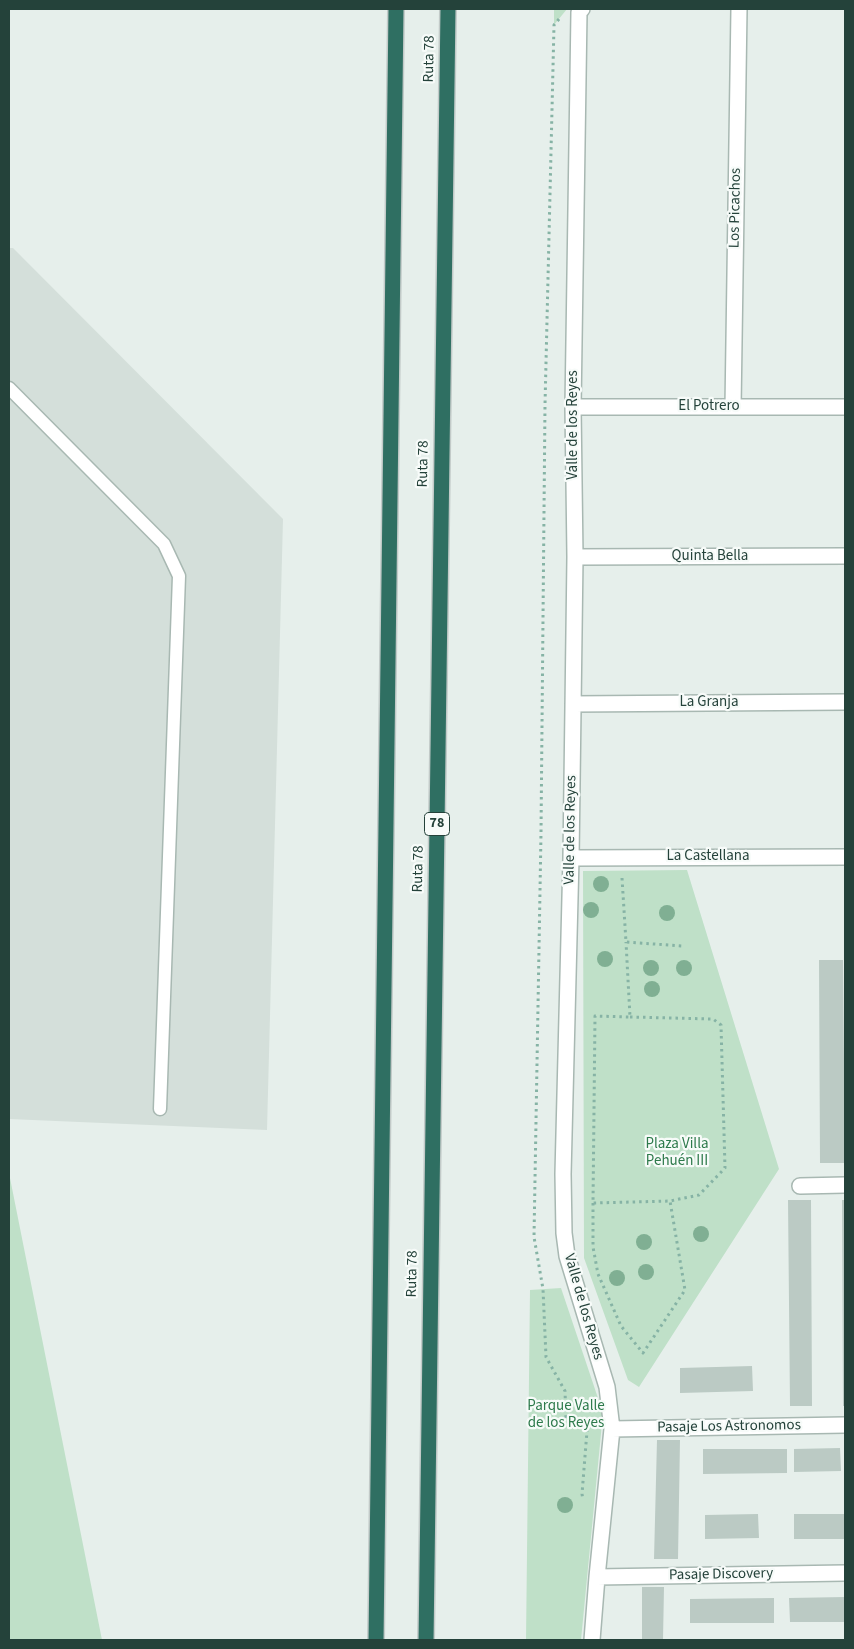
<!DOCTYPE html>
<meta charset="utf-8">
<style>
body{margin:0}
#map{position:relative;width:854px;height:1649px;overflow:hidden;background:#e6efeb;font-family:"Source Sans 3",sans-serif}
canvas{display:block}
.frame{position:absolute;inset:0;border:10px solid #24423a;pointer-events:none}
</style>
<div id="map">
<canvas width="854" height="1649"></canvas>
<div class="frame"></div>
</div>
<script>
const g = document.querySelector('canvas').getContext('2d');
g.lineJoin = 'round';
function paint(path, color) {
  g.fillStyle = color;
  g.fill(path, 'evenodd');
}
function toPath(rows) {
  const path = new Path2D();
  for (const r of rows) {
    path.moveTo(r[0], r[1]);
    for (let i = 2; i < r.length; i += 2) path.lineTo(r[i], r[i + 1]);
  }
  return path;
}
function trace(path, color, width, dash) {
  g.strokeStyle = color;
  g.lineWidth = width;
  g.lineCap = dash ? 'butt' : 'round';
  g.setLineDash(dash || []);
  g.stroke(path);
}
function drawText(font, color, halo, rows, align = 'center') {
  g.font = font + ' "Source Sans 3",sans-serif';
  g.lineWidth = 4.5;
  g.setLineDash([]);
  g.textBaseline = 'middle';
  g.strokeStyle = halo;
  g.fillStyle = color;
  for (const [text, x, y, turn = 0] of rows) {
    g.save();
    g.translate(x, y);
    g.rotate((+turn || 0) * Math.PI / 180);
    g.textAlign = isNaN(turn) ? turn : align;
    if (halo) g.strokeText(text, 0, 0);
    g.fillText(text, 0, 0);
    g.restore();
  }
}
const built = toPath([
 [9,248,13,248,283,519,267,1130,9,1119]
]);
const green = toPath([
 [554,9,567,9,554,25],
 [687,870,779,1169,639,1387,628,1380,584,1258,583,871],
 [9,1173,102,1640,9,1640],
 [561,1288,603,1413,581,1640,526,1640,530,1290]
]);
const building = toPath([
 [819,960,843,960,845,1163,820,1163],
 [788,1200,811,1200,812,1406,790,1406],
 [842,1200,845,1200,845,1406,843,1406],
 [752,1366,753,1391,680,1393,680,1368],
 [657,1440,680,1440,678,1559,654,1559],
 [840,1448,841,1471,794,1472,794,1449],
 [703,1449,787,1449,787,1473,703,1474],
 [758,1514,759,1538,705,1539,705,1515],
 [794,1514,845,1514,845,1539,794,1539],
 [642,1587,664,1587,663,1640,642,1640],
 [845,1597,845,1622,790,1622,789,1598],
 [774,1598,774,1623,690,1623,690,1599]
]);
const path = toPath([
 [559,19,554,25,545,405,541,833,534,1237,543,1289,546,1357,565,1391,566,1419,587,1431,582,1494,583,1500],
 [622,878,626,942,682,946],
 [630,1017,713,1019,721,1025,725,1168,699,1195,670,1201],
 [593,1203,593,1247,598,1274,621,1326,643,1353,685,1290,670,1201,593,1203,595,1016,630,1017,626,942]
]);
const lane = toPath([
 [9,388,164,544,179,576,160,1109]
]);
const street = toPath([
 [582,9,579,12,573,407,575,557,571,858,563,1174,564,1233,567,1256,607,1387,612,1429,597,1577,592,1640],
 [573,407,845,407],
 [733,407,739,9],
 [575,557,845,556],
 [573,704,845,702],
 [571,858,845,857],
 [800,1186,845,1185],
 [612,1429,845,1425],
 [597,1577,845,1573]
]);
const highway = toPath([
 [376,1640,396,9],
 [426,1640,448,9]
]);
const trees = [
 [601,884],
 [591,910],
 [667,913],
 [605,959],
 [651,968],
 [684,968],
 [652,989],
 [701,1234],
 [644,1242],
 [646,1272],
 [617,1278],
 [565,1505]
];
const shields = [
 [437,824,25]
];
const shieldNames = [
 ["78",437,824]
];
const streetNames = [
 ["Ruta 78",430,59,-89],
 ["Los Picachos",736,208,-89],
 ["El Potrero",709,407],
 ["Valle de los Reyes",574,425,-90],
 ["Ruta 78",424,464,-89],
 ["Quinta Bella",710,557],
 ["La Granja",709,703],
 ["Valle de los Reyes",571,830,-89],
 ["La Castellana",708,857],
 ["Ruta 78",419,869,-89],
 ["Ruta 78",413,1274,-89],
 ["Valle de los Reyes",583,1307,74],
 ["Pasaje Los Astronomos",729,1427,-1],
 ["Pasaje Discovery",721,1575,-1]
];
const parkNames = [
 ["Plaza Villa",677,1145],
 ["Pehuén III",677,1162],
 ["Parque Valle",566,1407],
 ["de los Reyes",566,1424]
];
paint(built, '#d4dfda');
paint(green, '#bfe0c8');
paint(building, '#bbcac4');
trace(lane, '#a8b8b2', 15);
trace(street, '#a8b8b2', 18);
trace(highway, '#c2cac8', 18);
trace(path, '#86b3a5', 3, [2.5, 4]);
trace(lane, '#fff', 12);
trace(street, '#fff', 15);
trace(highway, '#2f6f62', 15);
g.fillStyle = '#80af93';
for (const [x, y] of trees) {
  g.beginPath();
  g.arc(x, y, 8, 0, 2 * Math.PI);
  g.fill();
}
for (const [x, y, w] of shields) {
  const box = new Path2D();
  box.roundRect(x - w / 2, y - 11.5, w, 23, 4);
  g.fillStyle = '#f7fbf9';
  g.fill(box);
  trace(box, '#24423a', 1);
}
drawText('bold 14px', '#24423a', null, shieldNames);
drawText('15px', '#24423a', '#f7fbf9', streetNames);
drawText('15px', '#2d7a4b', '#f7fbf9', parkNames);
</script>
